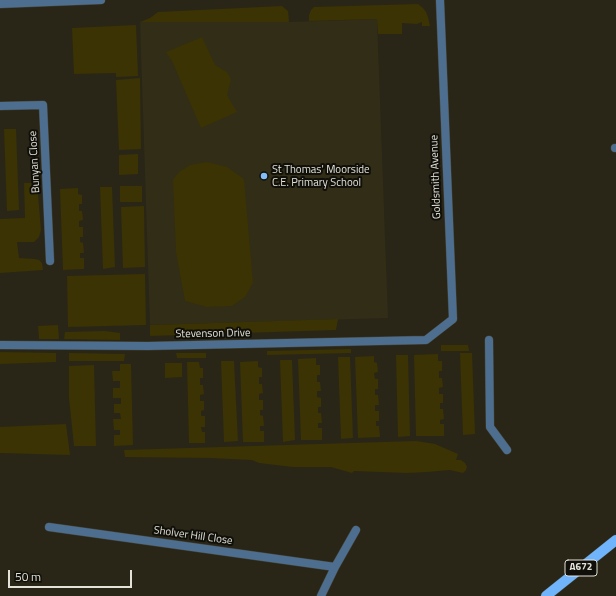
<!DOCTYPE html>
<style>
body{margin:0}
#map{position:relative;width:616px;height:596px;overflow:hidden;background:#292617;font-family:"Titillium Web",sans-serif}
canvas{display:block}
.scale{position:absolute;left:8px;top:570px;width:124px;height:18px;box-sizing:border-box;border:2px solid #e3e2d8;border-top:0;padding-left:5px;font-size:12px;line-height:14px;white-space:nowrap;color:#e3e2d8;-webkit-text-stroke:3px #100f09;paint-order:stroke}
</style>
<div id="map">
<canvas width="616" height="596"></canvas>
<div class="scale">50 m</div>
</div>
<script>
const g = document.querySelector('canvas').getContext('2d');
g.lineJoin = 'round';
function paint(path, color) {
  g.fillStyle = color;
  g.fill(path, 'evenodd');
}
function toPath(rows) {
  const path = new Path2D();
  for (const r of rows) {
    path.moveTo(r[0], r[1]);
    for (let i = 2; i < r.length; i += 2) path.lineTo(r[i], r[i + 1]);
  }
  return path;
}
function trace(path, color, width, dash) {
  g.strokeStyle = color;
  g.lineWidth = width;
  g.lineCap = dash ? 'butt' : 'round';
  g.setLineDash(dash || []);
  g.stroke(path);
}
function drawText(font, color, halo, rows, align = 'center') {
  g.font = font + ' "Titillium Web",sans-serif';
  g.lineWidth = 4;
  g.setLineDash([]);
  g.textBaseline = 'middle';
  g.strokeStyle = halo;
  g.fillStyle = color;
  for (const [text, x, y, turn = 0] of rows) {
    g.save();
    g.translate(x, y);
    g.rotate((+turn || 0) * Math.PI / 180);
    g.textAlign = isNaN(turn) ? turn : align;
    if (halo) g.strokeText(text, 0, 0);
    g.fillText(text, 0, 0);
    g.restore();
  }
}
const built = toPath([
 [377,19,388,318,150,325,140,22,289,22]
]);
const green = toPath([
 [418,4,423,8,426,12,428,17,430,26,422,26,422,22,417,24,402,23,402,34,378,34,377,19,309,21,309,15,311,10,314,7],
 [282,6,288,11,289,22,140,22,150,18,158,12],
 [136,25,138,76,116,77,116,73,74,74,72,28],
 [202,37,215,65,227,72,230,77,231,80,227,95,237,112,201,128,172,61,166,52],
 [140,78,141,149,119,150,116,80],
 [4,129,16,129,19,210,7,211],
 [138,154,138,174,119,175,119,155],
 [207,162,227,167,244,179,253,283,245,297,232,306,207,307,185,301,176,252,173,180,179,172,190,165],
 [24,183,37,183,41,230,39,237,34,242,17,242,19,258,35,259,39,260,42,263,43,270,0,273,0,219,25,218],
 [120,186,142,186,142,202,120,202],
 [100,187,112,187,115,267,103,269],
 [78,188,78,194,82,195,82,204,79,204,79,211,82,211,83,220,79,221,79,227,83,227,83,237,80,237,80,242,83,243,84,253,80,253,80,258,84,258,84,269,63,270,60,189],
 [144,206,145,267,123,268,121,207],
 [145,274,146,325,68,327,67,276],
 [338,319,336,330,150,336,150,325],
 [58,325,59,339,39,339,38,326],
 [105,331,120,333,120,340,64,339,65,332],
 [441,345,468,345,469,351,441,351],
 [351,349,351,353,267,355,267,351],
 [0,352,56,353,56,362,0,364],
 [69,353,125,354,124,361,69,361],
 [176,353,206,353,206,358,177,358],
 [460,353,472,353,475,434,463,435],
 [438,354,438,361,442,361,442,371,439,371,439,378,442,378,443,387,439,388,439,394,443,394,443,403,440,403,440,409,443,409,444,419,440,420,440,424,444,424,444,436,416,436,414,355],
 [396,355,408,355,410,436,398,437],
 [374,356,374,362,377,363,378,372,374,373,375,379,378,379,378,389,375,389,375,395,378,395,379,405,375,405,375,411,379,411,379,421,376,421,376,426,379,426,380,437,358,438,355,357],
 [338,357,350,357,353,438,341,439],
 [316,358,316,365,320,365,320,375,317,375,317,382,320,382,321,391,317,391,317,397,321,398,321,407,318,407,318,413,321,413,322,423,318,423,318,428,322,428,322,440,301,440,298,359],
 [280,360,292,360,295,440,283,442],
 [221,361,234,361,238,441,224,442],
 [258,361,258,367,262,368,262,377,259,377,259,384,262,384,263,393,259,394,259,400,263,400,263,410,260,410,260,415,263,416,264,426,260,426,260,431,264,431,264,442,243,442,240,362],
 [187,362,199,362,200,368,203,368,203,378,200,378,200,385,203,385,204,394,200,395,200,401,204,401,204,410,201,411,201,416,205,416,205,427,201,427,202,432,205,432,205,443,189,443],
 [165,363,182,363,182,377,165,378],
 [120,364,131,364,133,445,114,446,114,435,120,435,120,430,114,430,113,419,121,419,120,413,114,413,114,404,121,404,121,398,113,398,113,388,120,388,120,381,113,381,112,371,120,371],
 [94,365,96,446,74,446,69,398,69,366],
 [66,424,70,455,0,453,0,427],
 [416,441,435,444,458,454,456,460,461,460,465,463,467,467,466,470,463,473,450,470,427,472,407,473,354,471,352,473,331,467,293,467,259,463,252,460,210,458,125,457,124,450]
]);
const street = toPath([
 [0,4,101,0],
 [0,106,43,105,50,261],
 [615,148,616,148],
 [489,340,490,427,507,450],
 [0,345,148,346,426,340,453,319,440,0],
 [49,527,335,567],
 [321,596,335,567,356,530]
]);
const primary = toPath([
 [546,596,616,540]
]);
const markers = [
 [264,176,4,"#81bdfa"]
];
const shields = [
 [581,568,32]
];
const shieldNames = [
 ["A672",581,568]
];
const streetNames = [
 ["Bunyan Close",35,162,-93],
 ["Goldsmith Avenue",436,177,-92],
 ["Stevenson Drive",213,334,-1],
 ["Sholver Hill Close",193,536,8]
];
const poiNames = [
 ["St Thomas' Moorside",272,170],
 ["C.E. Primary School",272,183]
];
paint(built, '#312d17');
paint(green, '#3b3303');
trace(street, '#434032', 9);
trace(primary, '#434032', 11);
trace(street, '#4d6e8f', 8);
trace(primary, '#70b5fb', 10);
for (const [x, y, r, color] of markers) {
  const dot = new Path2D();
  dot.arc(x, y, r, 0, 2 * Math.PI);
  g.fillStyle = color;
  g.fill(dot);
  trace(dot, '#100f09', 1.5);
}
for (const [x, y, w] of shields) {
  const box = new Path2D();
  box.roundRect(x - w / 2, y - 8, w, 16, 3);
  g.fillStyle = '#100f09';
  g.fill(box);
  trace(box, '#e3e2d8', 1);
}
drawText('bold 10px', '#e3e2d8', null, shieldNames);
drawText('11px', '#e3e2d8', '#100f09', streetNames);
drawText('11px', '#e3e2d8', '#100f09', poiNames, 'left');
</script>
